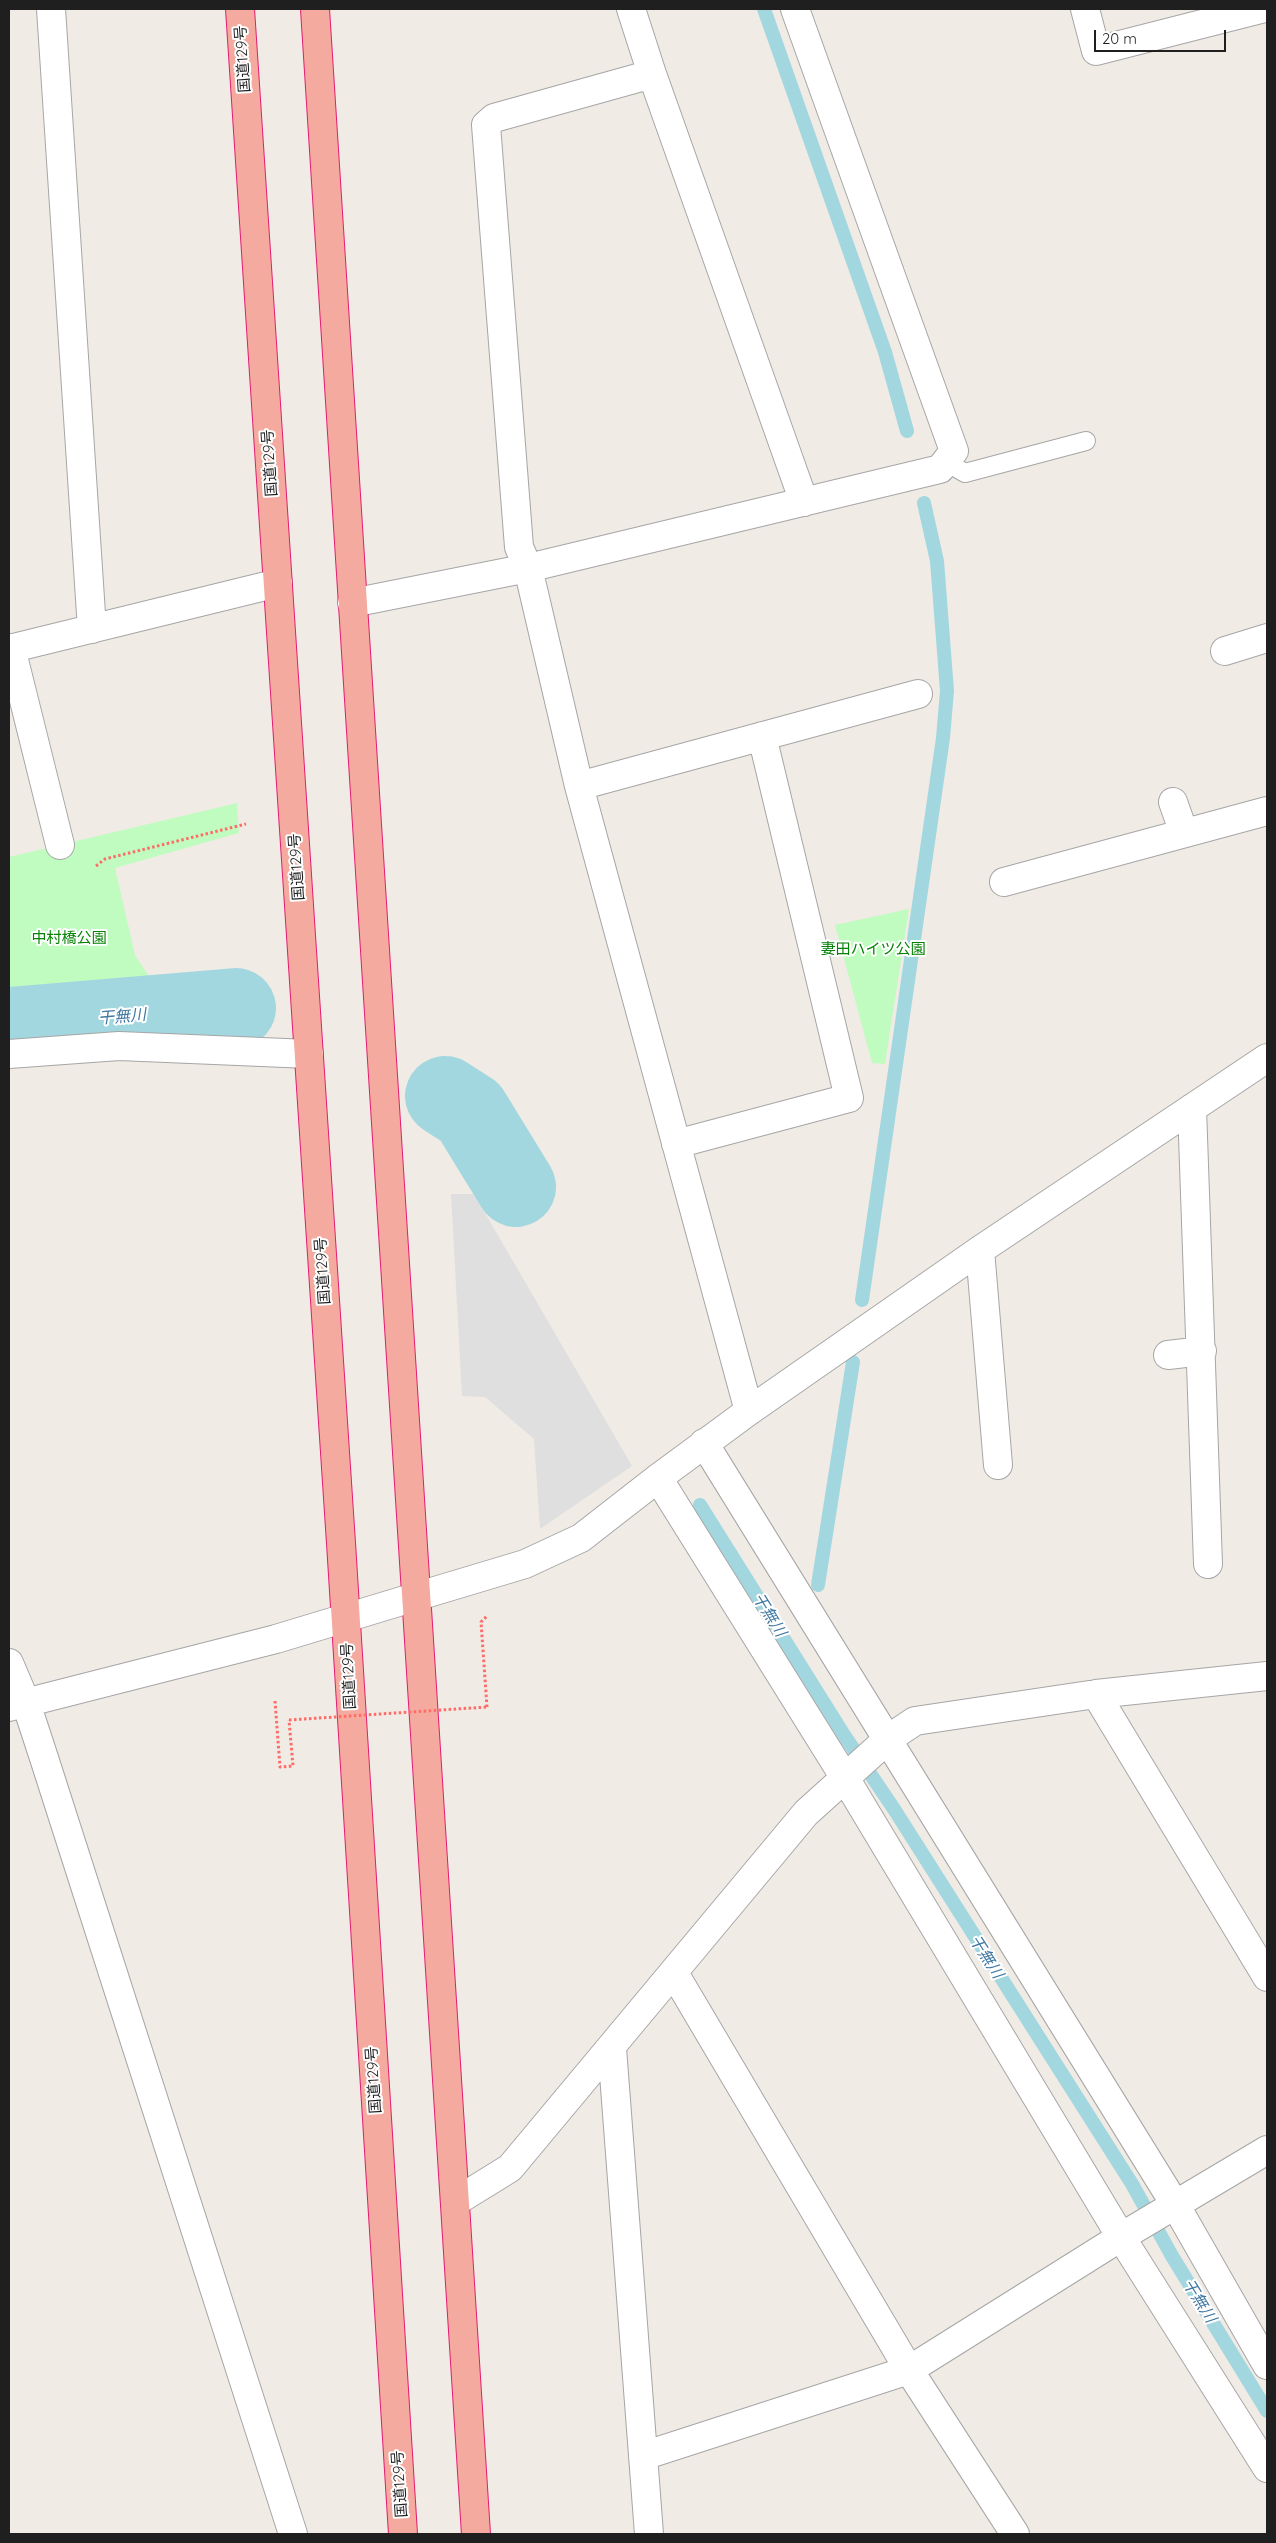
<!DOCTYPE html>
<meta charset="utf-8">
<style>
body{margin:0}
#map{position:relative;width:1276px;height:2543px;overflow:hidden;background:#f0ebe5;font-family:Quicksand,sans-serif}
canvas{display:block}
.frame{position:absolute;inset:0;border:10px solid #1f1f1f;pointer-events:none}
.scale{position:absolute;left:1094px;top:30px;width:132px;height:22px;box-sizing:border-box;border:2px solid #1f1f1f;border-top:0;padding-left:6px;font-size:15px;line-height:18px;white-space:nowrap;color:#1f1f1f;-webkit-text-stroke:4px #fff;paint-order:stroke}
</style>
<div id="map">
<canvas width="1276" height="2543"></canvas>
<div class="frame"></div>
<div class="scale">20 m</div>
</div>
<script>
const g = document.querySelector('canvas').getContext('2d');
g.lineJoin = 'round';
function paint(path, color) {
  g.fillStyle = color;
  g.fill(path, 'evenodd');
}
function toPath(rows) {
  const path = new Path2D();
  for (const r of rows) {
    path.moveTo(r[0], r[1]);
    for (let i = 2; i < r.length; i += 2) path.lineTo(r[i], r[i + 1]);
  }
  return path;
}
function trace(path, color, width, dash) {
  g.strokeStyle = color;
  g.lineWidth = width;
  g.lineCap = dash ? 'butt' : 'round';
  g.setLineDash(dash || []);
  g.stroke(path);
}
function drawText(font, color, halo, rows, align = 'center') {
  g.font = font + ' Quicksand,"Noto Sans JP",sans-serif';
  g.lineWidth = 4;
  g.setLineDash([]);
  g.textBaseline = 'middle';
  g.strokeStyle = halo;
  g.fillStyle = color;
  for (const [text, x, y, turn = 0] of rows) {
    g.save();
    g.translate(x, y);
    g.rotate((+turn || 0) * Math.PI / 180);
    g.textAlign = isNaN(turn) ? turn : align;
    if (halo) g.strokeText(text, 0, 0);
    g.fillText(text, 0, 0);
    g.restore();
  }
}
const park = toPath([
 [237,803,239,833,115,868,135,955,159,992,9,1003,9,857],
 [909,909,885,1064,872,1063,835,925]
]);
const parking = toPath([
 [451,1194,474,1194,632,1466,540,1529,534,1439,485,1397,462,1396]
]);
const stream = toPath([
 [764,9,885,352,907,431],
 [862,1300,943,738,947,691,937,561,924,503],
 [700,1505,844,1735,894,1809,1132,2184,1172,2256,1267,2411],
 [818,1585,853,1362]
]);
const river = toPath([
 [9,1027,236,1008],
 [445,1096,470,1112,516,1187]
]);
const path = toPath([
 [96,866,105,859,246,824],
 [275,1701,280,1767,293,1766,289,1720],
 [487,1707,481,1622,487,1616]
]);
const service = toPath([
 [946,462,965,473,1086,441]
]);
const minor = toPath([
 [51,9,92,629],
 [631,9,652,74,804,502],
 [1085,9,1096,51,1261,9],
 [652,74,494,118,486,125,519,547,528,568,579,786,749,1411],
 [352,603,528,568,940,469,954,451,795,9],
 [11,648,60,845],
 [9,649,278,583],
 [1225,651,1267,638],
 [579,786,918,694],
 [1173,802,1184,833],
 [1004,882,1267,811],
 [9,1054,119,1046,309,1054],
 [1192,1108,1208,1564],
 [676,1144,849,1098,762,736],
 [980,1250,998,1465],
 [1168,1355,1202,1351],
 [704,1443,1176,2206,1267,2365],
 [658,1478,845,1778,1121,2237,1267,2468],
 [415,1597,525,1564,581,1538,658,1478,749,1411,980,1250,1267,1058],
 [1096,1694,1267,1977],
 [674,1973,909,2370,1015,2534],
 [612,2048,649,2534],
 [455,2202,510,2168,806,1813,888,1739,915,1721,1096,1694,1267,1676],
 [643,2456,909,2370,1121,2237,1267,2150]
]);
const tertiary = toPath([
 [9,1663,26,1703,44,1758,293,2534],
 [9,1707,276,1639,415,1597]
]);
const trunk = toPath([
 [240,9,341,1543,403,2534],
 [315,9,476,2534]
]);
const pathBridge = toPath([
 [289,1720,487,1707]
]);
const streetNames = [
 ["国道129号",243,59,-94],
 ["国道129号",270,463,-94],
 ["国道129号",297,867,-94],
 ["国道129号",323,1271,-94],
 ["国道129号",349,1676,-93],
 ["国道129号",374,2080,-94],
 ["国道129号",400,2484,-94]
];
const parkNames = [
 ["中村橋公園",69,938],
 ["妻田ハイツ公園",873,949]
];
const waterNames = [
 ["干無川",122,1017,-5],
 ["干無川",769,1615,58],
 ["干無川",986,1957,57],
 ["干無川",1199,2301,58]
];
paint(park, '#c0fcc0');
paint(parking, '#dfdfdf');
trace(stream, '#a3d7e0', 14);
trace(river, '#a3d7e0', 80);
trace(service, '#a6a6a6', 20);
trace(minor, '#a6a6a6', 30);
trace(tertiary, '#a6a6a6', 30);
trace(trunk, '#e31c70', 30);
trace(path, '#ff6b67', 3, [2.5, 2.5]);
trace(service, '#fff', 18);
trace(minor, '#fff', 28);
trace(tertiary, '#fff', 28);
trace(trunk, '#f5aa9f', 28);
trace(pathBridge, '#ff6b67', 3, [2.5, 2.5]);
drawText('15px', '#1f1f1f', '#fff', streetNames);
drawText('15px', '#068307', '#fff', parkNames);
drawText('italic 16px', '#4179a3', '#fff', waterNames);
</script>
